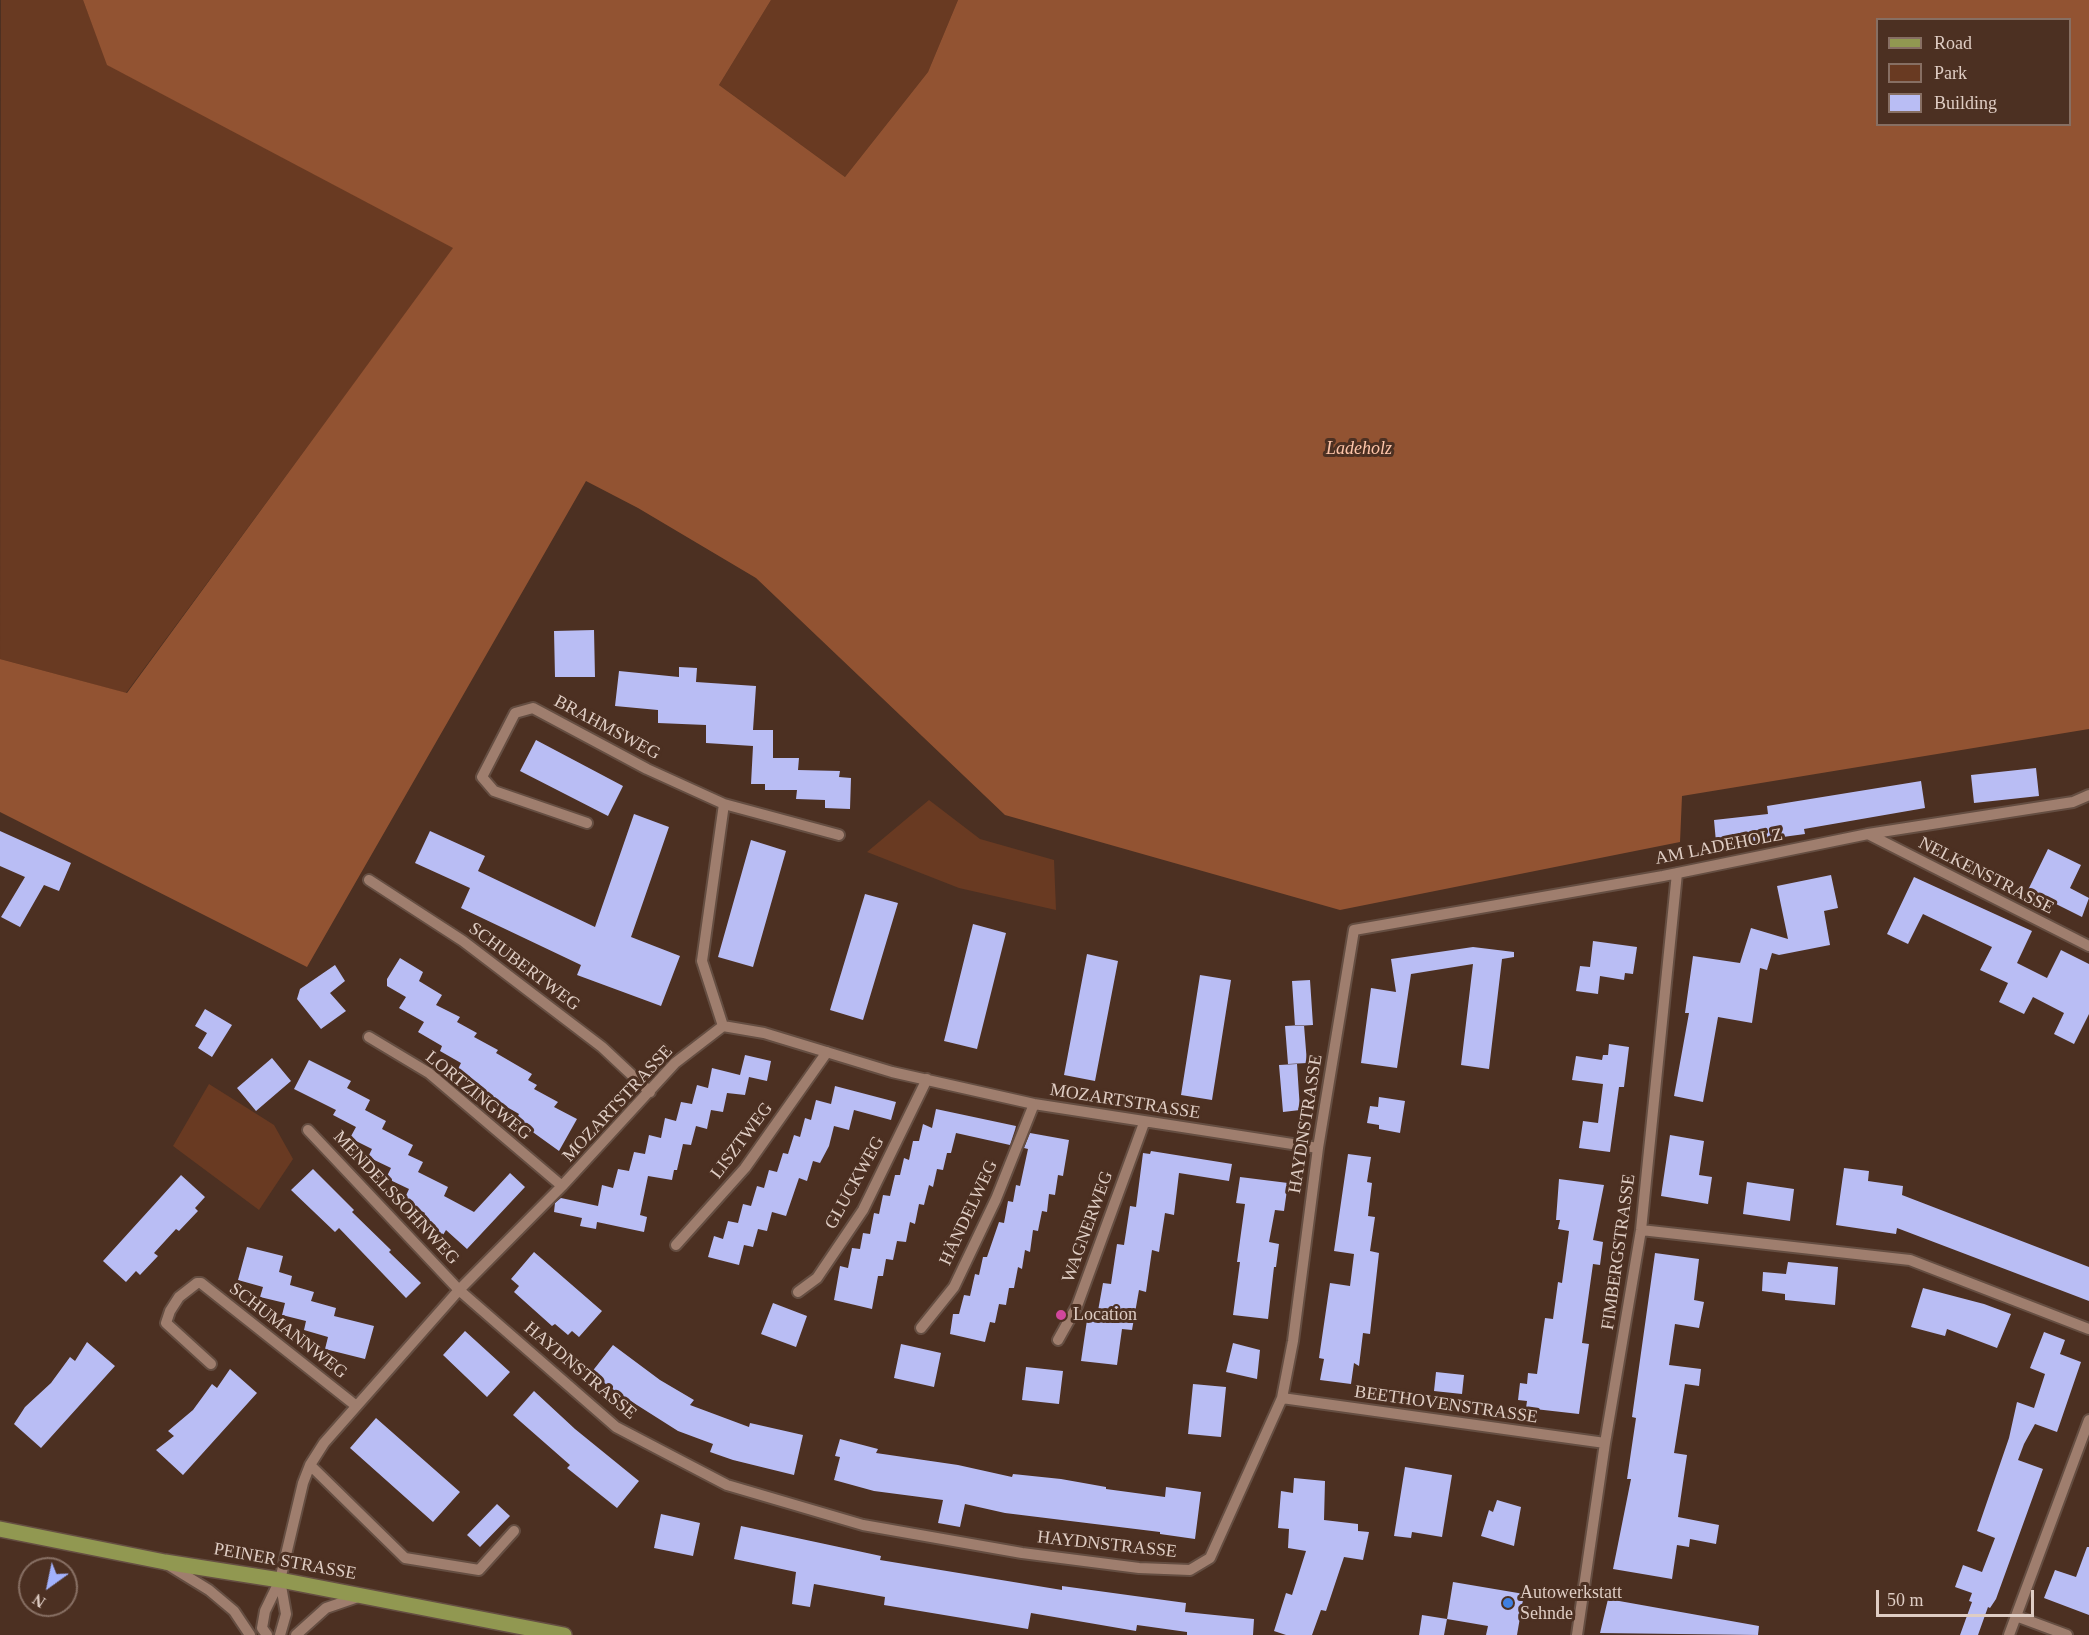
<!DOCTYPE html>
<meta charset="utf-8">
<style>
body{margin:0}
#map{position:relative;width:2089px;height:1635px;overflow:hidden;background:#4c3022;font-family:"Times New Roman",serif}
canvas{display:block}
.legend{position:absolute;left:1876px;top:18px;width:195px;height:108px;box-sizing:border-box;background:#4c3022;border:2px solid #876f63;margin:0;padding:8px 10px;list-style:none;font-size:18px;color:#dfcdc4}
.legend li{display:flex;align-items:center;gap:12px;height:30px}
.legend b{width:30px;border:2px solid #876f63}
.north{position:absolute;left:18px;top:1557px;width:60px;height:60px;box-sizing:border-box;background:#4c3022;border:2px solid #876f63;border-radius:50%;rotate:213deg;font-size:16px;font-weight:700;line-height:24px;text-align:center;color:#dfcdc4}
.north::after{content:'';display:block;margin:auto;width:21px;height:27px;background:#a2b2fd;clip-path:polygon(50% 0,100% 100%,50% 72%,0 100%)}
.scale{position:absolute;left:1876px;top:1590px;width:158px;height:27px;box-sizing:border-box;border:3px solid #dfcdc4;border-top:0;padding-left:8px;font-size:18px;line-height:21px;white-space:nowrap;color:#dfcdc4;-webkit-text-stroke:4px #4c3022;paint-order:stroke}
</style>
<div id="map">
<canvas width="2089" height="1635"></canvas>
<ul class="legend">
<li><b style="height:8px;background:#919851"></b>Road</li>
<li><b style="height:16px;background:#693a22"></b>Park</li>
<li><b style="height:16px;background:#b9bdf4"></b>Building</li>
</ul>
<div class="north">N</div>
<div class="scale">50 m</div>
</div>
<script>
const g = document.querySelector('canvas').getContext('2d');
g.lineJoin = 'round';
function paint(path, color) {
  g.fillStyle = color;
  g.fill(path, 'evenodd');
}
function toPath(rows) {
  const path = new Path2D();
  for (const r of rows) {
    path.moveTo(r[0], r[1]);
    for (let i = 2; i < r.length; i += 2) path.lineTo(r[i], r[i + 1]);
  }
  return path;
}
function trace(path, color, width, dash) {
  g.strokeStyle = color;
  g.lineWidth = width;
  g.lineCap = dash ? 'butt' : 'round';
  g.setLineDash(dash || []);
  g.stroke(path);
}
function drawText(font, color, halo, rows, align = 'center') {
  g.font = font + ' "Times New Roman",serif';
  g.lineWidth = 6;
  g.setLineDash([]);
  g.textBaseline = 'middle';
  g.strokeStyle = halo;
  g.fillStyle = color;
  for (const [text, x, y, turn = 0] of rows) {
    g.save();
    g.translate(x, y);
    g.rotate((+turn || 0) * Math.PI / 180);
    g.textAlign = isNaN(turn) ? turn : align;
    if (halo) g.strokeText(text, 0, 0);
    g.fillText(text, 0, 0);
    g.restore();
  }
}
const green = toPath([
 [1,0,83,0,108,65,454,248,126,693,0,659],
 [771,0,958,0,928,72,845,177,719,85],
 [929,800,980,839,1054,860,1056,910,959,888,867,852],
 [209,1084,274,1125,293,1159,259,1210,173,1146]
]);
const forest = toPath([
 [83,0,771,0,719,85,845,177,928,72,958,0,2089,0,2089,729,1682,796,1680,842,1340,910,1005,815,756,578,638,508,586,481,307,967,0,812,0,659,127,693,453,248,107,65],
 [1878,20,2070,20,2070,124,1878,124]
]);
const building = toPath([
 [594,630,595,677,555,677,554,631],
 [679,667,697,668,696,682,756,686,753,730,773,730,773,758,799,758,798,770,840,771,839,777,851,778,850,809,825,808,825,800,796,799,797,790,765,790,765,784,751,784,753,746,706,743,706,725,658,723,658,710,615,706,619,671,679,677],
 [536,740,623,786,608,816,520,771],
 [2036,768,2039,796,1974,803,1971,775],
 [1921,781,1925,808,1804,829,1805,834,1753,841,1752,838,1716,842,1714,820,1768,814,1767,806],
 [634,814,669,827,631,937,680,956,661,1006,577,975,581,965,461,908,470,888,415,863,430,831,485,856,478,871,595,927],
 [0,831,71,863,59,891,44,885,20,927,1,917,25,877,0,866],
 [751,840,786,851,753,967,718,957],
 [2048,849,2081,865,2070,888,2089,898,2082,917,2028,890],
 [1831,875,1838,908,1824,911,1830,945,1779,955,1772,953,1767,970,1760,968,1752,1023,1718,1017,1703,1102,1674,1096,1689,1013,1685,1013,1693,956,1740,963,1751,928,1788,939,1777,886],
 [1914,877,2032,931,2017,963,2047,978,2061,950,2089,964,2089,1014,2074,1044,2054,1034,2064,1013,2033,997,2024,1014,1999,1002,2008,983,1980,970,1992,947,1923,914,1908,944,1887,934],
 [865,894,898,903,863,1020,830,1010],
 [973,924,1006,933,977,1049,944,1041],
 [1593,941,1637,947,1633,974,1625,973,1624,980,1600,976,1598,994,1576,991,1580,966,1590,967],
 [1473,947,1514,952,1514,957,1502,959,1489,1069,1461,1065,1473,964,1411,974,1397,1068,1361,1063,1371,988,1396,992,1391,959],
 [1087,954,1118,961,1095,1081,1064,1075],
 [400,958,423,972,419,981,442,995,436,1005,460,1017,457,1022,477,1033,474,1037,498,1050,496,1053,532,1074,528,1080,537,1085,534,1089,558,1102,554,1107,577,1119,559,1151,516,1120,519,1114,476,1089,479,1084,457,1071,461,1063,440,1051,442,1046,418,1032,424,1022,399,1008,406,997,387,986,387,979],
 [335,965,345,981,330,993,346,1011,321,1029,297,999,300,989],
 [1200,975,1231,980,1212,1100,1181,1095],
 [1310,980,1313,1025,1295,1026,1292,981],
 [205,1009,232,1025,212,1057,198,1048,207,1033,195,1026],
 [1304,1025,1307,1063,1288,1064,1285,1026],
 [1609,1044,1629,1047,1624,1087,1619,1087,1610,1152,1579,1148,1583,1121,1598,1123,1603,1084,1572,1080,1576,1056,1602,1060,1603,1055,1608,1055],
 [745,1055,771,1061,767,1081,749,1077,745,1095,727,1093,723,1112,711,1110,707,1129,696,1126,691,1145,683,1144,677,1170,674,1170,672,1180,648,1176,640,1215,647,1217,644,1232,597,1222,596,1229,580,1226,582,1218,554,1212,555,1203,561,1198,598,1206,602,1185,613,1188,618,1169,629,1171,634,1152,645,1154,649,1135,661,1138,665,1118,676,1121,681,1102,692,1104,697,1085,708,1088,712,1068,740,1075],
 [272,1058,291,1081,256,1111,237,1088],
 [309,1060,351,1081,347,1088,370,1100,365,1110,386,1121,382,1129,413,1145,408,1155,423,1162,418,1172,448,1187,444,1196,474,1212,510,1173,525,1187,467,1249,446,1230,443,1235,420,1222,425,1213,403,1202,409,1189,386,1178,391,1168,368,1157,372,1149,350,1138,356,1127,333,1115,336,1110,294,1089],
 [1297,1064,1300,1110,1283,1112,1279,1065],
 [835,1086,896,1102,891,1120,854,1110,849,1130,834,1126,829,1146,820,1163,813,1161,807,1181,799,1178,786,1216,772,1212,767,1231,758,1229,753,1247,744,1245,739,1265,708,1257,714,1236,723,1239,728,1221,738,1223,743,1204,751,1206,757,1186,764,1188,769,1170,777,1172,783,1153,788,1154,794,1135,800,1137,805,1118,811,1120,816,1100,831,1104],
 [1379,1097,1405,1101,1400,1133,1379,1129,1379,1125,1367,1123,1370,1106,1378,1107],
 [936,1109,1016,1126,1015,1130,1010,1145,956,1133,951,1153,947,1153,943,1170,937,1169,933,1187,929,1185,924,1205,919,1204,915,1224,910,1222,906,1242,897,1241,893,1260,886,1259,883,1276,878,1276,872,1309,834,1300,840,1266,848,1268,852,1248,860,1249,863,1233,870,1234,874,1213,879,1214,883,1195,890,1196,895,1175,900,1175,904,1158,909,1160,913,1141,919,1141,923,1124,932,1128],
 [1030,1133,1069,1140,1063,1176,1058,1175,1055,1195,1049,1194,1047,1212,1042,1211,1038,1231,1033,1230,1030,1252,1025,1250,1022,1269,1018,1267,1014,1288,1009,1288,1006,1305,999,1304,995,1323,990,1322,985,1342,950,1334,953,1314,959,1314,964,1295,970,1296,975,1274,979,1275,983,1257,987,1257,999,1222,1004,1223,1008,1201,1013,1202,1016,1185,1020,1186,1028,1149,1024,1148],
 [1670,1135,1704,1141,1699,1175,1712,1177,1708,1204,1661,1196],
 [1151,1151,1232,1164,1229,1181,1179,1173,1174,1215,1165,1213,1159,1252,1152,1250,1146,1292,1139,1290,1132,1330,1122,1329,1117,1365,1081,1361,1087,1320,1096,1322,1103,1283,1111,1284,1117,1244,1124,1245,1130,1206,1136,1207,1143,1153,1150,1154],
 [1348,1154,1371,1157,1367,1182,1372,1183,1368,1216,1375,1217,1370,1251,1379,1253,1370,1334,1363,1333,1359,1366,1354,1363,1351,1384,1320,1380,1324,1359,1319,1358,1330,1283,1350,1286,1354,1254,1334,1251],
 [1844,1168,1869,1171,1868,1181,1903,1186,1902,1195,2089,1267,2089,1301,1897,1228,1896,1234,1836,1225],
 [313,1169,354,1210,352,1212,391,1250,389,1252,421,1283,406,1298,339,1228,335,1232,291,1190],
 [181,1175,205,1197,195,1208,198,1211,179,1231,176,1229,154,1253,158,1256,140,1275,136,1271,126,1282,103,1261],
 [1240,1177,1288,1183,1284,1211,1275,1210,1269,1242,1279,1244,1276,1267,1274,1267,1268,1319,1233,1315,1240,1262,1237,1262,1245,1204,1236,1203],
 [1559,1179,1604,1185,1593,1240,1603,1242,1600,1265,1593,1264,1582,1343,1589,1344,1579,1414,1526,1408,1527,1401,1518,1400,1520,1383,1527,1384,1528,1373,1537,1374,1545,1318,1553,1319,1558,1282,1562,1283,1569,1231,1558,1229,1560,1220,1556,1220],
 [1747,1182,1794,1189,1790,1221,1743,1214],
 [247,1247,283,1256,279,1272,292,1276,290,1285,314,1292,311,1301,336,1308,334,1316,374,1326,365,1359,325,1349,328,1337,304,1330,306,1321,282,1315,285,1303,260,1297,263,1287,238,1280],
 [534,1252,602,1311,579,1337,572,1331,568,1335,555,1324,552,1326,514,1292,519,1286,511,1279],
 [1655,1253,1699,1259,1694,1300,1704,1302,1699,1328,1675,1324,1669,1365,1701,1369,1699,1386,1685,1384,1674,1453,1687,1455,1678,1517,1719,1525,1716,1544,1690,1539,1689,1547,1677,1545,1672,1579,1613,1569,1631,1479,1627,1479,1636,1418,1632,1417],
 [1788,1262,1838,1267,1835,1305,1785,1300,1785,1294,1762,1291,1763,1272,1786,1274],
 [1923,1288,1984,1304,2011,1314,1997,1348,1947,1329,1945,1336,1911,1327],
 [773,1303,807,1316,796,1347,761,1334],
 [465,1331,510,1372,487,1397,443,1355],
 [2044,1332,2065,1340,2060,1354,2081,1362,2057,1432,2035,1424,2024,1444,2018,1460,2043,1469,1996,1599,1990,1608,1988,1607,1978,1635,1960,1635,1972,1602,1969,1601,1972,1593,1955,1587,1963,1565,1982,1572,1995,1538,1977,1531,2009,1438,2017,1402,2034,1408,2045,1374,2030,1368],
 [87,1342,115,1366,41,1448,14,1424,25,1407,51,1383,70,1357,75,1361],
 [1233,1343,1260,1350,1257,1379,1226,1372],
 [901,1344,941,1353,934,1387,894,1378],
 [613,1345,660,1380,694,1400,690,1405,749,1427,750,1423,803,1435,794,1475,733,1460,710,1452,713,1444,678,1431,618,1393,591,1373],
 [1026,1367,1063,1371,1059,1404,1022,1400],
 [230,1369,257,1393,183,1475,156,1450,174,1436,168,1431,193,1410,212,1384,217,1388],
 [1436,1372,1464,1375,1462,1394,1434,1391],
 [1193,1384,1226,1387,1221,1437,1188,1434],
 [534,1391,575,1429,639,1481,617,1508,567,1468,570,1465,513,1415],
 [376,1418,460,1492,433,1522,350,1448],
 [840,1439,878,1449,876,1453,958,1465,1012,1477,1013,1474,1061,1479,1106,1487,1106,1489,1165,1497,1166,1487,1201,1492,1195,1539,1160,1534,1160,1532,1005,1513,965,1504,960,1527,938,1523,943,1500,874,1491,834,1480,840,1457,835,1456],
 [1405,1467,1452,1475,1442,1537,1412,1532,1411,1538,1394,1536],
 [1294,1478,1325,1481,1324,1520,1358,1524,1358,1531,1369,1532,1363,1560,1344,1557,1326,1611,1321,1610,1312,1635,1286,1635,1274,1631,1286,1593,1292,1595,1306,1551,1288,1548,1289,1529,1278,1528,1281,1491,1293,1493],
 [1497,1500,1521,1507,1514,1546,1481,1536,1489,1510,1493,1512],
 [497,1504,510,1516,480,1547,467,1535],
 [661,1514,700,1523,693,1556,654,1548],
 [741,1526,881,1556,880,1560,1062,1590,1062,1586,1186,1603,1185,1612,1254,1619,1253,1635,1187,1635,1187,1632,1137,1625,1136,1631,1031,1613,1028,1629,884,1605,885,1597,814,1584,810,1607,792,1604,796,1572,734,1559],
 [2087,1547,2089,1547,2089,1615,2044,1598,2055,1570,2076,1577],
 [1453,1582,1524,1594,1517,1635,1486,1635,1488,1626,1447,1619],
 [1608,1599,1759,1626,1758,1635,1600,1633],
 [1422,1615,1447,1619,1444,1635,1419,1635]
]);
const minor = toPath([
 [587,823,494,791,482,777,515,713,533,708,647,769,724,804,839,835],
 [1868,834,2089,946],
 [369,880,463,941,602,1047,650,1092],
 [723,1026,702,961,724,804],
 [369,1037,429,1073,562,1186],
 [308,1130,459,1290,616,1427,727,1485,863,1525,1022,1553,1139,1568,1190,1570,1210,1558,1282,1398,1293,1341,1318,1148,1354,930,1663,876,1868,834,2073,802,2089,795],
 [1641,1230,1910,1260,2089,1329],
 [676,1245,745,1168,827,1052],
 [798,1292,817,1278,863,1210,927,1079],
 [921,1328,954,1287,996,1199,1034,1104],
 [1058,1340,1077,1306,1144,1123],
 [211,1364,166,1323,170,1311,179,1297,197,1283,201,1283,355,1405],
 [1282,1398,1605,1443],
 [310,1465,405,1558,479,1570,514,1531],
 [170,1566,209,1590,234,1611,250,1635],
 [2016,1616,2067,1635],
 [267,1635,262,1628,265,1611,280,1580,303,1483,310,1465,324,1443,459,1290,562,1186,675,1063,723,1026,764,1033,892,1072,1034,1104,1318,1148],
 [280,1635,286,1614,280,1580],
 [296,1635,326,1608,358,1597],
 [1577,1635,1605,1443,1641,1230,1677,873],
 [2009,1635,2089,1420]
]);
const major = toPath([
 [0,1529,165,1562,280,1580,564,1635]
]);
const markers = [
 [1061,1315,6,"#d1479c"],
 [1508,1603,6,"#3f7fe0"]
];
const parkNames = [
 ["Ladeholz",1359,449]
];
const streetNames = [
 ["BRAHMSWEG",607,728,28],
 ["AM LADEHOLZ",1719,847,-11],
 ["NELKENSTRASSE",1986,876,27],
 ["SCHUBERTWEG",524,967,37],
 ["LORTZINGWEG",478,1096,39],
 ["MOZARTSTRASSE",1125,1102,9],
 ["MOZARTSTRASSE",618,1104,-47],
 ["HAYDNSTRASSE",1306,1124,-81],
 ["LISZTWEG",742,1141,-53],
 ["GLUCKWEG",855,1183,-61],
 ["MENDELSSOHNWEG",396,1198,47],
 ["HÄNDELWEG",969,1213,-65],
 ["WAGNERWEG",1088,1227,-70],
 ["FIMBERGSTRASSE",1619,1252,-82],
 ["SCHUMANNWEG",288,1331,38],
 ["HAYDNSTRASSE",580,1371,40],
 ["BEETHOVENSTRASSE",1446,1405,8],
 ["HAYDNSTRASSE",1107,1545,6],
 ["PEINER STRASSE",285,1562,10]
];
const poiNames = [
 ["Location",1073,1315],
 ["Autowerkstatt",1520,1593],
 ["Sehnde",1520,1614]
];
paint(green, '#693a22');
paint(forest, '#925332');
paint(building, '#b9bdf4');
trace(minor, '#654e42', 14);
trace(major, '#654e42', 18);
trace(minor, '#9f7e6e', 10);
trace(major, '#919851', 15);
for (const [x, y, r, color] of markers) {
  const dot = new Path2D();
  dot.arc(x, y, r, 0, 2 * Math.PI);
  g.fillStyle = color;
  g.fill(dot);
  trace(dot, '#4c3022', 2);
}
drawText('italic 18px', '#ffc6aa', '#4c3022', parkNames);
drawText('18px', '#dfcdc4', '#4c3022', streetNames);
drawText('18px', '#dfcdc4', '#4c3022', poiNames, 'left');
</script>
